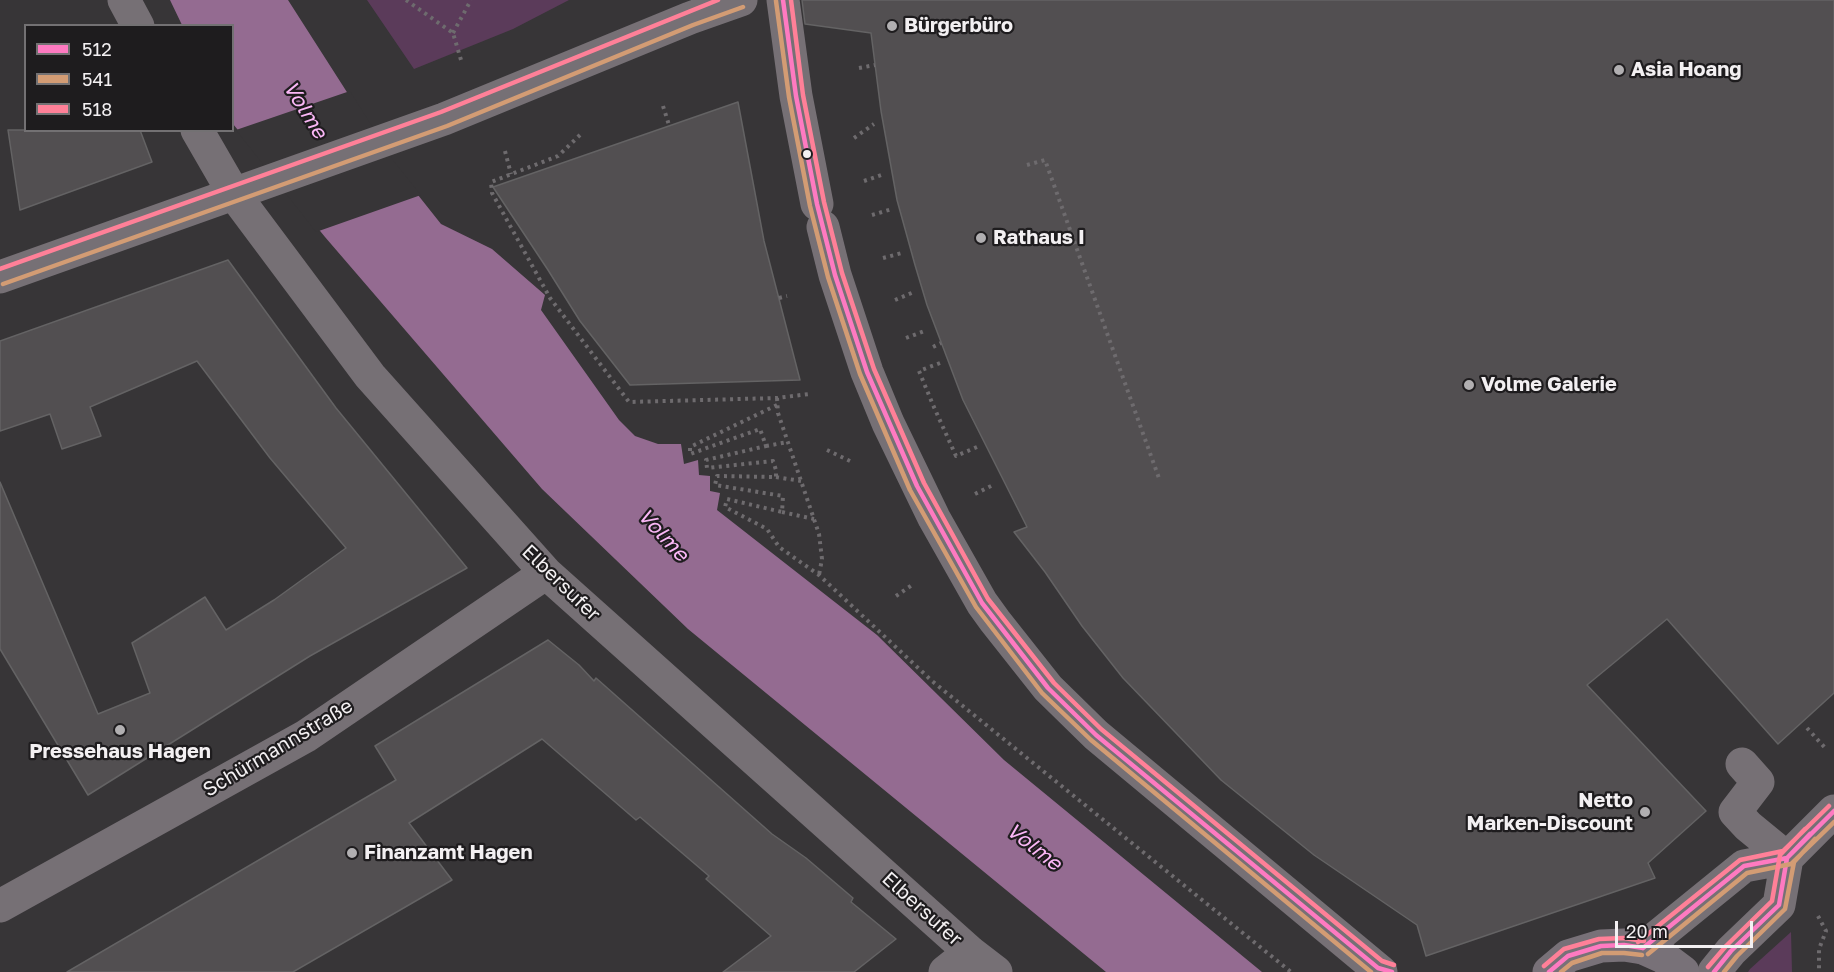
<!DOCTYPE html>
<meta charset="utf-8">
<style>
body{margin:0}
#map{position:relative;width:1834px;height:972px;overflow:hidden;background:#373537;font-family:"Golos Text",sans-serif}
canvas{display:block}
.legend{position:absolute;left:24px;top:24px;width:210px;height:108px;box-sizing:border-box;background:#1e1c1e;border:2px solid #737173;margin:0;padding:8px 10px;list-style:none;font-size:18px;color:#f3f0f2}
.legend li{display:flex;align-items:center;gap:12px;height:30px}
.legend b{width:30px;border:2px solid #737173}
.scale{position:absolute;left:1615px;top:921px;width:138px;height:27px;box-sizing:border-box;border:3px solid #f3f0f2;border-top:0;padding-left:8px;font-size:18px;line-height:21px;white-space:nowrap;color:#f3f0f2;-webkit-text-stroke:4px #1e1c1e;paint-order:stroke}
</style>
<div id="map">
<canvas width="1834" height="972"></canvas>
<ul class="legend">
<li><b style="height:8px;background:#fe7ac1"></b>512</li>
<li><b style="height:8px;background:#d39c74"></b>541</li>
<li><b style="height:8px;background:#ff8098"></b>518</li>
</ul>
<div class="scale">20 m</div>
</div>
<script>
const g = document.querySelector('canvas').getContext('2d');
g.lineJoin = 'round';
function paint(path, color) {
  g.fillStyle = color;
  g.fill(path, 'evenodd');
}
function toPath(rows) {
  const path = new Path2D();
  for (const r of rows) {
    path.moveTo(r[0], r[1]);
    for (let i = 2; i < r.length; i += 2) path.lineTo(r[i], r[i + 1]);
  }
  return path;
}
function trace(path, color, width, dash) {
  g.strokeStyle = color;
  g.lineWidth = width;
  g.lineCap = dash ? 'butt' : 'round';
  g.setLineDash(dash || []);
  g.stroke(path);
}
function drawText(font, color, halo, rows, align = 'center') {
  g.font = font + ' "Golos Text",sans-serif';
  g.lineWidth = 4.5;
  g.setLineDash([]);
  g.textBaseline = 'middle';
  g.strokeStyle = halo;
  g.fillStyle = color;
  for (const [text, x, y, turn = 0] of rows) {
    g.save();
    g.translate(x, y);
    g.rotate((+turn || 0) * Math.PI / 180);
    g.textAlign = isNaN(turn) ? turn : align;
    if (halo) g.strokeText(text, 0, 0);
    g.fillText(text, 0, 0);
    g.restore();
  }
}
const green = toPath([
 [367,0,569,0,513,29,414,69],
 [1791,932,1792,972,1748,972,1750,969]
]);
const water = toPath([
 [170,0,288,0,391,161,441,224,492,249,545,295,541,310,619,420,635,436,658,444,681,444,684,464,698,460,699,475,710,476,710,491,720,493,717,510,877,635,1004,760,1262,972,1106,972,688,629,542,489,325,237,233,124,232,26,182,25]
]);
const pier = toPath([
 [350,91,393,160,421,195,316,232,236,130]
]);
const building = toPath([
 [802,0,1834,0,1834,693,1778,744,1667,619,1587,685,1706,811,1648,863,1655,878,1426,956,1417,925,1314,855,1221,780,1175,732,1123,678,1082,626,1045,572,1014,532,1027,527,963,400,927,305,915,265,897,200,881,111,871,33,805,24,802,0],
 [738,102,764,241,800,380,630,385,580,321,548,270,493,187,738,102],
 [8,130,140,130,152,162,20,210,8,130],
 [228,260,336,408,467,568,310,656,88,795,0,649,0,482,98,714,150,693,132,643,205,597,226,630,274,600,346,548,270,458,197,361,90,407,101,436,62,449,50,414,0,431,0,341,228,260],
 [548,640,579,665,594,681,596,678,772,834,806,858,853,898,851,902,896,939,854,972,723,972,771,936,706,879,709,876,640,817,636,820,542,739,409,823,452,880,293,972,67,972,396,780,375,746,548,640]
]);
const path = toPath([
 [406,0,453,33,461,60],
 [453,33,471,0],
 [859,68,875,65],
 [663,106,669,125],
 [580,135,558,156,491,182,492,193,550,298,629,402,777,398,809,394],
 [854,138,874,124],
 [505,151,511,174],
 [1027,165,1045,160,1160,481],
 [864,181,884,174],
 [872,215,892,209],
 [883,258,902,253],
 [779,298,787,296],
 [895,300,914,292],
 [906,338,927,330],
 [933,347,941,343],
 [940,363,919,371,933,405,956,456,977,447],
 [777,398,778,413,819,534,822,559,819,575],
 [777,405,690,447,690,454,760,429,766,446,706,460,707,468,773,461,776,470,776,477,717,476,715,485,783,496,782,512,727,499,725,507,767,529,779,547,819,575,932,681,1291,972],
 [766,446,788,442],
 [827,450,850,461],
 [776,477,801,481],
 [975,494,995,484],
 [782,512,814,519],
 [896,596,912,585],
 [1807,728,1827,750],
 [1818,916,1826,931,1819,949,1819,972]
]);
const street = toPath([
 [124,0,138,26],
 [783,0,796,96,817,204],
 [197,130,234,194,370,376,546,573,970,952,996,972],
 [823,227,835,275,867,372,888,423,934,518,982,603,995,621,1048,688,1096,735,1381,972],
 [0,277,444,119,690,18,741,0],
 [1742,764,1758,782,1735,812,1748,826,1787,858],
 [0,906,306,736,546,573],
 [1643,948,1744,866,1787,858,1834,811],
 [945,972,970,952],
 [1714,972,1731,951,1779,905,1787,858]
]);
const secondary = toPath([
 [1549,972,1568,956,1601,946,1624,945,1643,948,1663,957,1683,972]
]);
const bus1 = toPath([
 [783,0,796,96,817,204,835,275,867,372,917,486,982,603,1048,688,1096,735,1378,968,1392,972],
 [1643,948,1744,866,1787,858,1834,811],
 [1549,972,1568,956,1601,946,1624,945,1643,948],
 [1714,972,1731,951,1779,905,1787,858,1810,834]
]);
const bus2 = toPath([
 [776,1,789,97,810,206,828,277,860,374,910,490,976,607,1042,693,1091,740,1371,972],
 [3,284,447,126,693,25,743,7],
 [1648,954,1747,873,1791,864,1834,822],
 [1561,972,1572,963,1602,953,1624,953,1642,955],
 [1724,972,1737,956,1785,909,1794,862,1815,839]
]);
const bus3 = toPath([
 [791,0,803,95,824,202,842,273,874,369,924,483,988,599,1054,683,1101,729,1382,961,1394,965],
 [0,269,441,112,718,0],
 [1638,942,1740,860,1783,851,1829,806],
 [1544,966,1564,949,1599,939,1624,938,1644,941],
 [1708,967,1726,946,1772,901,1780,855,1805,829]
]);
const markers = [
 [892,26,6,"#b1afb1"],
 [1619,70,6,"#b1afb1"],
 [807,154,5,"#f3f0f2"],
 [981,238,6,"#b1afb1"],
 [1469,385,6,"#b1afb1"],
 [120,730,6,"#b1afb1"],
 [1645,812,6,"#b1afb1"],
 [352,853,6,"#b1afb1"]
];
const poiNames = [
 ["Bürgerbüro",904,26],
 ["Asia Hoang",1631,70],
 ["Rathaus I",993,238],
 ["Volme Galerie",1481,385],
 ["Pressehaus Hagen",120,752,"center"],
 ["Netto",1633,801,"right"],
 ["Marken-Discount",1633,824,"right"],
 ["Finanzamt Hagen",364,853]
];
const streetNames = [
 ["Elbersufer",561,583,44],
 ["Schürmannstraße",278,748,-31],
 ["Elbersufer",922,909,42]
];
const waterNames = [
 ["Volme",305,110,58],
 ["Volme",663,535,47],
 ["Volme",1034,847,38]
];
paint(green, '#5b3b5a');
paint(water, '#946b91');
paint(pier, '#373537');
paint(building, '#524f51');
trace(building, '#646364', 1.5);
trace(path, '#6e6b6e', 4, [3, 4.5]);
trace(street, '#767075', 33);
trace(secondary, '#787178', 33);
trace(bus1, '#fe7ac1', 4.5);
trace(bus2, '#d39c74', 4.5);
trace(bus3, '#ff8098', 4.5);
for (const [x, y, r, color] of markers) {
  const dot = new Path2D();
  dot.arc(x, y, r, 0, 2 * Math.PI);
  g.fillStyle = color;
  g.fill(dot);
  trace(dot, '#1e1c1e', 2);
}
drawText('bold 20px', '#f3f0f2', '#1e1c1e', poiNames, 'left');
drawText('20px', '#f3f0f2', '#1e1c1e', streetNames);
drawText('italic 21px', '#fab7f6', '#1e1c1e', waterNames);
</script>
